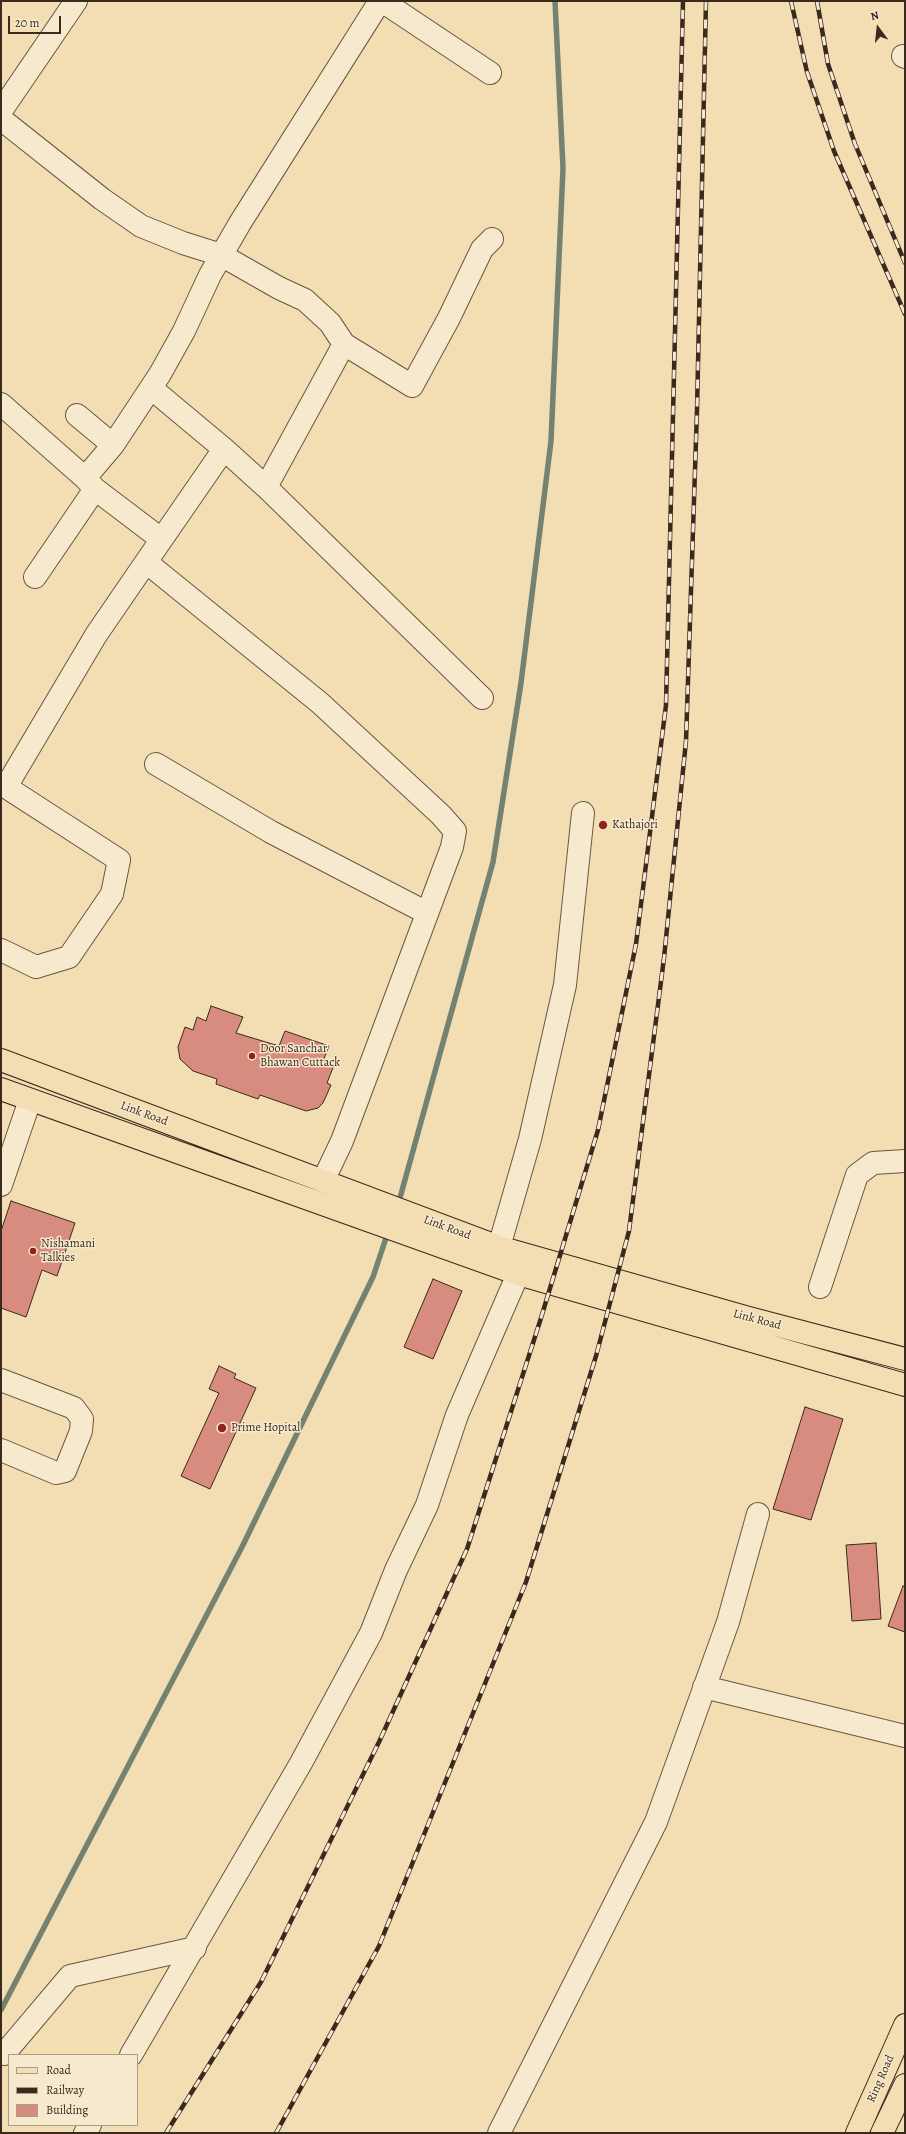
<!DOCTYPE html>
<style>
body{margin:0}
#map{position:relative;width:906px;height:2134px;overflow:hidden;background:#f3ddb2;font-family:Alegreya,serif}
canvas{display:block}
.frame{position:absolute;inset:0;border:2px solid #392a1d;pointer-events:none}
.legend{position:absolute;left:8px;top:2054px;width:130px;height:72px;box-sizing:border-box;background:#f7e9cd;border:1px solid #ab9d87;margin:0;padding:5px 7px;list-style:none;font-size:12px;color:#392a1d}
.legend li{display:flex;align-items:center;gap:8px;height:20px}
.legend b{width:20px;border:1px solid #ab9d87}
.north{position:absolute;left:858px;top:8px;width:40px;height:40px;-webkit-text-stroke:3px #f7e9cd;paint-order:stroke;rotate:345deg;font-size:11px;font-weight:700;line-height:16px;text-align:center;color:#392a1d}
.north::after{content:'';display:block;margin:auto;width:14px;height:18px;background:#392a1d;clip-path:polygon(50% 0,100% 100%,50% 72%,0 100%)}
.scale{position:absolute;left:8px;top:16px;width:53px;height:18px;box-sizing:border-box;border:2px solid #392a1d;border-top:0;padding-left:5px;font-size:12px;line-height:14px;white-space:nowrap;color:#392a1d;-webkit-text-stroke:3px #f7e9cd;paint-order:stroke}
</style>
<div id="map">
<canvas width="906" height="2134"></canvas>
<div class="frame"></div>
<ul class="legend">
<li><b style="height:5px;background:#f3ddb2"></b>Road</li>
<li><b style="height:5px;background:#392a1d"></b>Railway</li>
<li><b style="height:11px;background:#d88b7f"></b>Building</li>
</ul>
<div class="north">N</div>
<div class="scale">20 m</div>
</div>
<script>
const g = document.querySelector('canvas').getContext('2d');
g.lineJoin = 'round';
function toPath(rows) {
  const path = new Path2D();
  for (const r of rows) {
    path.moveTo(r[0], r[1]);
    for (let i = 2; i < r.length; i += 2) path.lineTo(r[i], r[i + 1]);
  }
  return path;
}
function trace(path, color, width, dash) {
  g.strokeStyle = color;
  g.lineWidth = width;
  g.lineCap = dash ? 'butt' : 'round';
  g.setLineDash(dash || []);
  g.stroke(path);
}
function paint(path, color) {
  g.fillStyle = color;
  g.fill(path, 'evenodd');
}
function drawText(font, color, halo, rows, align = 'center') {
  g.font = font + ' Alegreya,serif';
  g.lineWidth = 3;
  g.setLineDash([]);
  g.textBaseline = 'middle';
  g.strokeStyle = halo;
  g.fillStyle = color;
  for (const [text, x, y, turn = 0] of rows) {
    g.save();
    g.translate(x, y);
    g.rotate((+turn || 0) * Math.PI / 180);
    g.textAlign = isNaN(turn) ? turn : align;
    if (halo) g.strokeText(text, 0, 0);
    g.fillText(text, 0, 0);
    g.restore();
  }
}
const stream = toPath([
 [398,1205,493,862,521,683,551,441,563,168,555,1],
 [1,2010,242,1547,373,1277,388,1232]
]);
const building = toPath([
 [211,1006,243,1017,236,1033,279,1046,285,1031,329,1046,323,1061,334,1065,327,1083,331,1085,323,1103,318,1108,306,1111,260,1095,258,1099,216,1084,217,1079,193,1071,180,1059,178,1047,185,1027,193,1030,197,1017,206,1021,211,1006],
 [11,1201,75,1223,57,1276,42,1270,26,1317,1,1308,1,1231,11,1201],
 [433,1279,462,1291,433,1359,404,1347,433,1279],
 [219,1366,236,1374,234,1378,256,1388,210,1489,181,1476,219,1393,209,1389,219,1366],
 [805,1407,843,1419,811,1520,773,1509,805,1407],
 [876,1543,881,1619,852,1621,846,1545,876,1543],
 [903,1586,905,1586,905,1632,888,1626,903,1586]
]);
const minor = toPath([
 [382,1,490,73],
 [903,56,905,57],
 [1,111,76,1],
 [1,119,102,199,141,226,183,243,221,255,279,288,305,300,330,323,344,344],
 [151,388,224,449],
 [1,404,85,478,113,445,160,374,184,331,210,275,240,223,380,1],
 [77,415,113,445],
 [266,487,344,344,412,386,449,318,482,249,492,239],
 [95,489,161,539],
 [35,577,95,489,85,478],
 [156,764,271,832,427,913],
 [1,784,6,787,96,635,146,562],
 [1,950,36,967,69,957,112,894,119,860,6,787],
 [323,1181,342,1141,452,847,455,831,441,815,320,703,146,562,224,449,266,487,482,698],
 [1,1185,30,1100],
 [499,1247,530,1139,565,985,583,813],
 [820,1287,857,1175,873,1163,905,1161],
 [1,1380,74,1408,82,1419,81,1431,65,1471,56,1473,1,1450],
 [704,1687,905,1736],
 [1,2052,4,2054,70,1976,195,1948],
 [131,2055,301,1763,371,1633,396,1570,427,1505,457,1415,518,1274],
 [85,2133,90,2125],
 [499,2133,656,1822,728,1622,758,1514]
]);
const major = toPath([
 [1,1060,499,1247,749,1318,905,1359],
 [1,1089,518,1274,905,1385],
 [857,2133,905,2025]
]);
const highway = toPath([
 [882,2133,905,2085]
]);
const rail = toPath([
 [791,1,807,72,834,151,905,314],
 [817,1,828,64,855,144,905,263],
 [166,2133,261,1982,379,1742,467,1549,541,1318,598,1130,636,944,666,705,683,1],
 [276,2133,379,1946,526,1582,596,1356,629,1231,664,958,686,741,697,410,706,1]
]);
const markers = [
 [603,825,5,"#8f2418"],
 [252,1056,4,"#8f2418"],
 [33,1251,4,"#8f2418"],
 [222,1428,5,"#8f2418"]
];
const poiNames = [
 ["Kathajori",612,825],
 ["Door Sanchar",260,1049],
 ["Bhawan Cuttack",260,1063],
 ["Nishamani",41,1244],
 ["Talkies",41,1258],
 ["Prime Hopital",231,1428]
];
const streetNames = [
 ["Link Road",144,1114,20],
 ["Link Road",447,1228,20],
 ["Link Road",757,1320,15],
 ["Ring Road",881,2079,-66]
];
trace(stream, '#748272', 5.5);
paint(building, '#d88b7f');
trace(building, '#392a1d', 1);
trace(minor, '#685742', 24);
trace(major, '#392a1d', 24);
trace(highway, '#392a1d', 24);
trace(minor, '#f7e9cd', 22);
trace(major, '#f3ddb2', 22);
trace(highway, '#f3ddb2', 22);
trace(rail, '#392a1d', 4.5);
trace(rail, '#f7e9cd', 3, [9]);
for (const [x, y, r, color] of markers) {
  const dot = new Path2D();
  dot.arc(x, y, r, 0, 2 * Math.PI);
  g.fillStyle = color;
  g.fill(dot);
  trace(dot, '#f7e9cd', 1.5);
}
drawText('12px', '#392a1d', '#f7e9cd', poiNames, 'left');
drawText('12px', '#392a1d', '#f7e9cd', streetNames);
</script>
